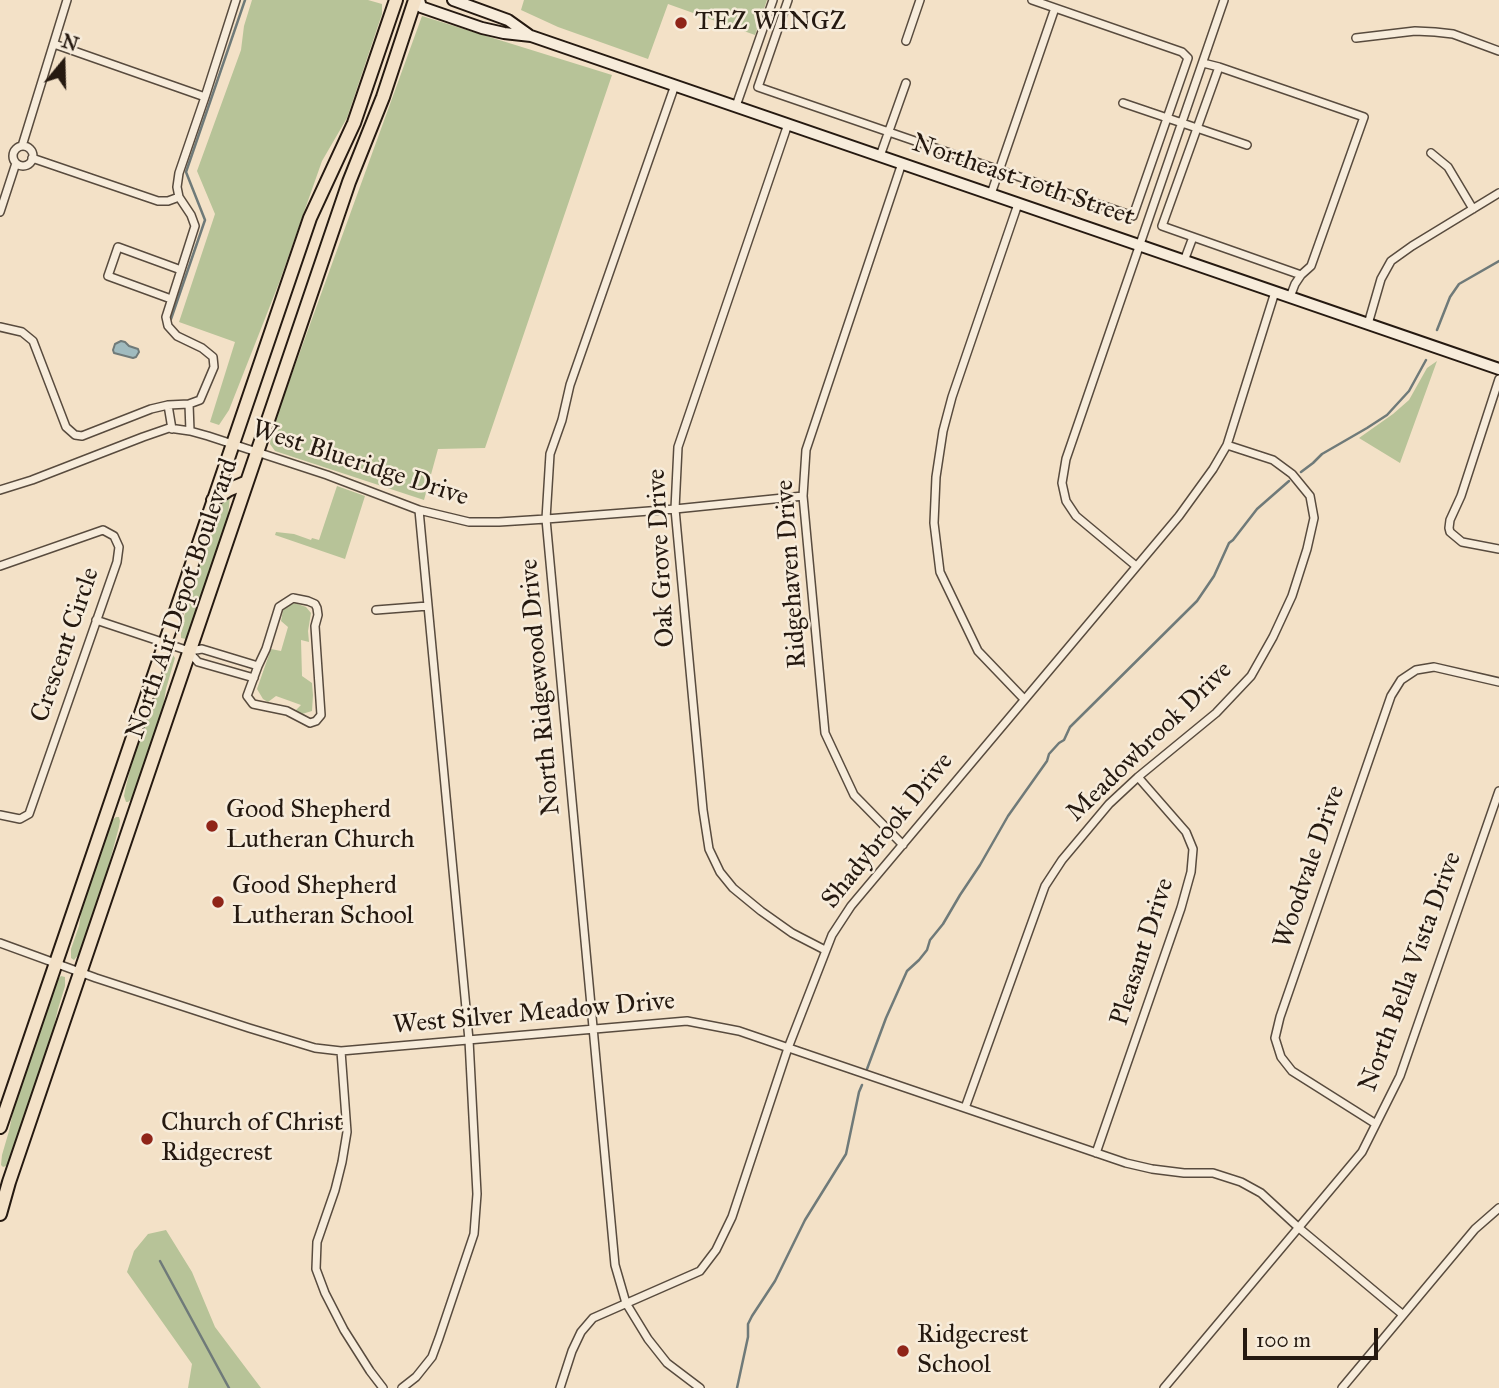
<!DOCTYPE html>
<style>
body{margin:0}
#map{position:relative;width:1499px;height:1388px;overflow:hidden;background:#f3e1c7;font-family:"IM FELL Great Primer",serif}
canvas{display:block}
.north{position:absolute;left:28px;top:28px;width:70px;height:70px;-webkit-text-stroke:5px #f7ecdb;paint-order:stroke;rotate:19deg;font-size:19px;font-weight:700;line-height:28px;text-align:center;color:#251910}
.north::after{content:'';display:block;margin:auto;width:24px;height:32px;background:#251910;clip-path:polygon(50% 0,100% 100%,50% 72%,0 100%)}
.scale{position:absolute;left:1243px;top:1328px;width:135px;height:32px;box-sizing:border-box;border:4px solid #251910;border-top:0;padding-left:9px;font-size:21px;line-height:24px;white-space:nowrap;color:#251910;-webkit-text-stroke:5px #f7ecdb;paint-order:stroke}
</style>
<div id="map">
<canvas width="1499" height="1388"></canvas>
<div class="north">N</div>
<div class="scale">100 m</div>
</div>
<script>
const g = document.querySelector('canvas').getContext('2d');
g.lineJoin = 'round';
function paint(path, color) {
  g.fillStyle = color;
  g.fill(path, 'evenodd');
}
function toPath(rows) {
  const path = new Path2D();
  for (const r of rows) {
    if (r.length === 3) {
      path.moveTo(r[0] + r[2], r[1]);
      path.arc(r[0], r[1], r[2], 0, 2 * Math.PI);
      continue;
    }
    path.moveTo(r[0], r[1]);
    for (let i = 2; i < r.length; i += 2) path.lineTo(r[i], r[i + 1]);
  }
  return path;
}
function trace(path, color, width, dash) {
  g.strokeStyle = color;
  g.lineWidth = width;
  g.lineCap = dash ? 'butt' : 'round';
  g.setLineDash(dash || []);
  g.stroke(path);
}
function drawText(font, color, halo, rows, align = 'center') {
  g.font = font + ' "IM FELL Great Primer",serif';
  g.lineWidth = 5;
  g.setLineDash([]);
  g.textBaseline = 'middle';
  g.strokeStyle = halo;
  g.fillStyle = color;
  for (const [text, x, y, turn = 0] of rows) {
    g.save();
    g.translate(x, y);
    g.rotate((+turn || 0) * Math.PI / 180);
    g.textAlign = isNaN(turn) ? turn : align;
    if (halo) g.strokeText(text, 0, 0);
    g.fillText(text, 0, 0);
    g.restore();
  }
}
const green = toPath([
 [252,0,368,0,382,4,382,14,347,118,322,161,279,283,229,410,219,425,210,422,235,342,179,322,215,214,197,171,241,50,244,26],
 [524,0,767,0,755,35,668,4,648,59,558,27,521,10],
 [422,16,612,75,485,448,438,449,424,500,275,451,270,444,272,429],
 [1437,361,1400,463,1359,438,1393,414,1409,400,1427,368],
 [337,486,365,496,345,559,275,535,276,532,294,534,311,540,312,538,319,540],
 [230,496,228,516,190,633,186,639,181,638,181,628,194,580,216,511,224,501],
 [295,603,306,607,311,613,308,631,309,642,301,640,302,676,312,683,313,695,312,711,302,714,294,712,301,705,276,696,268,702,263,699,257,689,271,649,281,651,288,627,281,621,283,610,289,605],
 [170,654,173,655,175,658,166,689,162,713,138,785,133,798,128,802,126,802,124,796,125,790,137,743,163,666],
 [116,817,119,817,120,821,119,827,101,894,80,953,74,960,71,958,71,949,79,926,82,906,110,822],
 [61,976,65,977,65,986,58,1009,50,1043,10,1162,6,1166,3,1167,1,1165,2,1155,9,1131,15,1102,54,984],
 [166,1230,192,1272,215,1327,261,1388,188,1388,192,1364,127,1272,134,1251,148,1234]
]);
const water = toPath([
 [121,341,125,342,129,346,138,349,139,352,136,357,133,358,114,353,113,350,115,344,121,341]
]);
const stream = toPath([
 [171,319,205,220,186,172,245,0],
 [1437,330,1450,297,1459,284,1499,261],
 [1301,472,1313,463,1322,454,1367,428,1387,415,1409,391,1426,360],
 [867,1069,886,1018,907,971,919,960,927,950,930,940,943,924,960,895,980,865,1008,816,1047,761,1049,754,1059,743,1064,740,1070,727,1197,601,1214,576,1229,543,1233,540,1257,509,1289,481],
 [160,1261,229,1388],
 [737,1388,748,1337,748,1324,752,1316,775,1281,805,1220,846,1154,859,1092,862,1085]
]);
const minor = toPath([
 [788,0,758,87,1133,216,1188,58,1182,52,1032,0],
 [1356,38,1415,31,1435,32,1453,34,1499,51],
 [906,41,920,0],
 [54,44,205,97],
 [1203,63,1219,67,1364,117,1311,266,1301,275,1295,284,1290,297],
 [1219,67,1162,226,1301,275],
 [675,85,570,385,562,420,550,454,546,519,615,1265,626,1303,648,1339,667,1363,700,1388],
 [1123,103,1247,145],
 [736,106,773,0],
 [788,124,678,447,675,509,703,810,709,849,720,872,733,888,761,911,792,933,825,950],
 [22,146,67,0],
 [23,156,10],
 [1431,153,1448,167,1473,209],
 [880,156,906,83],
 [32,158,158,201,168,201,179,197],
 [902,163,806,450,803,496,825,733,854,795,903,845],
 [991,194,1055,8],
 [1018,204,952,397,943,431,936,477,934,523,940,572,978,651,1024,699],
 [0,212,16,163],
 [1184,261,1193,237],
 [171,299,108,276,118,247,181,270],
 [1368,324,1381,279,1391,261,1412,246,1499,193],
 [0,327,22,332,33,341,66,427,75,435,82,436,151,409,168,405,189,404,200,400,214,367,213,357,202,348,177,336,168,326,166,317,195,226,191,215,179,197,177,187,179,173,205,97,236,0],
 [1499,379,1461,496,1450,520,1449,528,1450,532,1462,542,1499,549],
 [189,404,190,431],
 [168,405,172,429],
 [0,490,32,480,143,437,169,428,190,431,208,436,327,475,419,510,469,522,499,522,546,519,675,509,803,496],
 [0,566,103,530,114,536,119,547,117,562,29,814,20,819,0,815],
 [1136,566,1076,516,1066,501,1062,483,1066,459,1224,0],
 [293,598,308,601,315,604,317,608,318,615,315,626,321,715,316,721,310,723,287,711,253,704,247,696,258,666,266,649,279,607,293,598],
 [376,610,428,606],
 [96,620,189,651],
 [190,651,202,649,258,666],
 [189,652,198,662,254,678],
 [0,943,96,978,249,1028,315,1048,341,1051,687,1021,739,1031,1126,1163,1152,1169,1184,1173,1213,1173,1241,1182,1261,1193,1299,1228,1402,1314],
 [341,1051,347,1132,342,1162,335,1190,317,1242,316,1269,325,1293,344,1330,370,1371,383,1388],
 [965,1108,1045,886,1062,860,1109,804,1138,777,1216,713,1251,676,1273,637,1292,596,1307,549,1314,518,1310,496,1292,474,1273,460,1227,445],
 [1376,1124,1292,1071,1281,1057,1275,1038,1280,1017,1391,696,1401,680,1416,670,1434,667,1499,682],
 [1096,1153,1181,908,1191,872,1193,849,1186,832,1138,777],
 [402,1388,416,1377,432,1357,439,1338,474,1234,477,1194,469,1040,419,510],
 [560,1388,572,1351,581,1332,593,1318,700,1271,716,1250,732,1217,788,1048,832,935,851,906,1179,516,1213,469,1227,445,1275,292],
 [1164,1388,1362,1152,1400,1076,1499,791],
 [1342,1388,1475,1229,1499,1208]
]);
const secondary = toPath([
 [419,0,421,7,482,28,504,33,531,36,1499,369],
 [453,0,508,20,529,35]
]);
const primary = toPath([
 [213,500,228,490,247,482],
 [0,1127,310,218,354,123,396,0],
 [0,1214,9,1182,349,182,383,97,415,0]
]);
const markers = [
 [681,23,7,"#8f2418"],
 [212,826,7,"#8f2418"],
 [218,902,7,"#8f2418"],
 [147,1139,7,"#8f2418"],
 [903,1351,7,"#8f2418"]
];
const poiNames = [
 ["TEZ WINGZ",695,23],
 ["Good Shepherd",226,811],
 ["Lutheran Church",226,841],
 ["Good Shepherd",232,887],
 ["Lutheran School",232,917],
 ["Church of Christ",161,1124],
 ["Ridgecrest",161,1154],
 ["Ridgecrest",917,1336],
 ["School",917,1366]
];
const streetNames = [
 ["Northeast 10th Street",1023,181,19],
 ["West Blueridge Drive",360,464,18],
 ["Oak Grove Drive",662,558,-93],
 ["Ridgehaven Drive",792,574,-94],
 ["North Air Depot Boulevard",183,599,-71],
 ["Crescent Circle",66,645,-71],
 ["North Ridgewood Drive",541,687,-95],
 ["Meadowbrook Drive",1150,742,-44],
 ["Shadybrook Drive",888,831,-51],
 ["Woodvale Drive",1310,867,-71],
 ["Pleasant Drive",1143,952,-72],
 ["North Bella Vista Drive",1411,972,-70],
 ["West Silver Meadow Drive",534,1014,-5]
];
paint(green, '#b7c398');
paint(water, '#a0bbbf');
trace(water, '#6f7a79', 2);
trace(stream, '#6f7a79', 2.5);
trace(minor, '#584b3e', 10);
trace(secondary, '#251910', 14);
trace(primary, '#251910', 16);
trace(minor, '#f7ecdb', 7);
trace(secondary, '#f7ecdb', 10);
trace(primary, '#f3e1c7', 12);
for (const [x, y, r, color] of markers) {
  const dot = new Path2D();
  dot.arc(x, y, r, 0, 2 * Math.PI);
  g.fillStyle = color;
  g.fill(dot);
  trace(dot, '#f7ecdb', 2.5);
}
drawText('26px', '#251910', '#f7ecdb', poiNames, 'left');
drawText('26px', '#251910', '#f7ecdb', streetNames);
</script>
